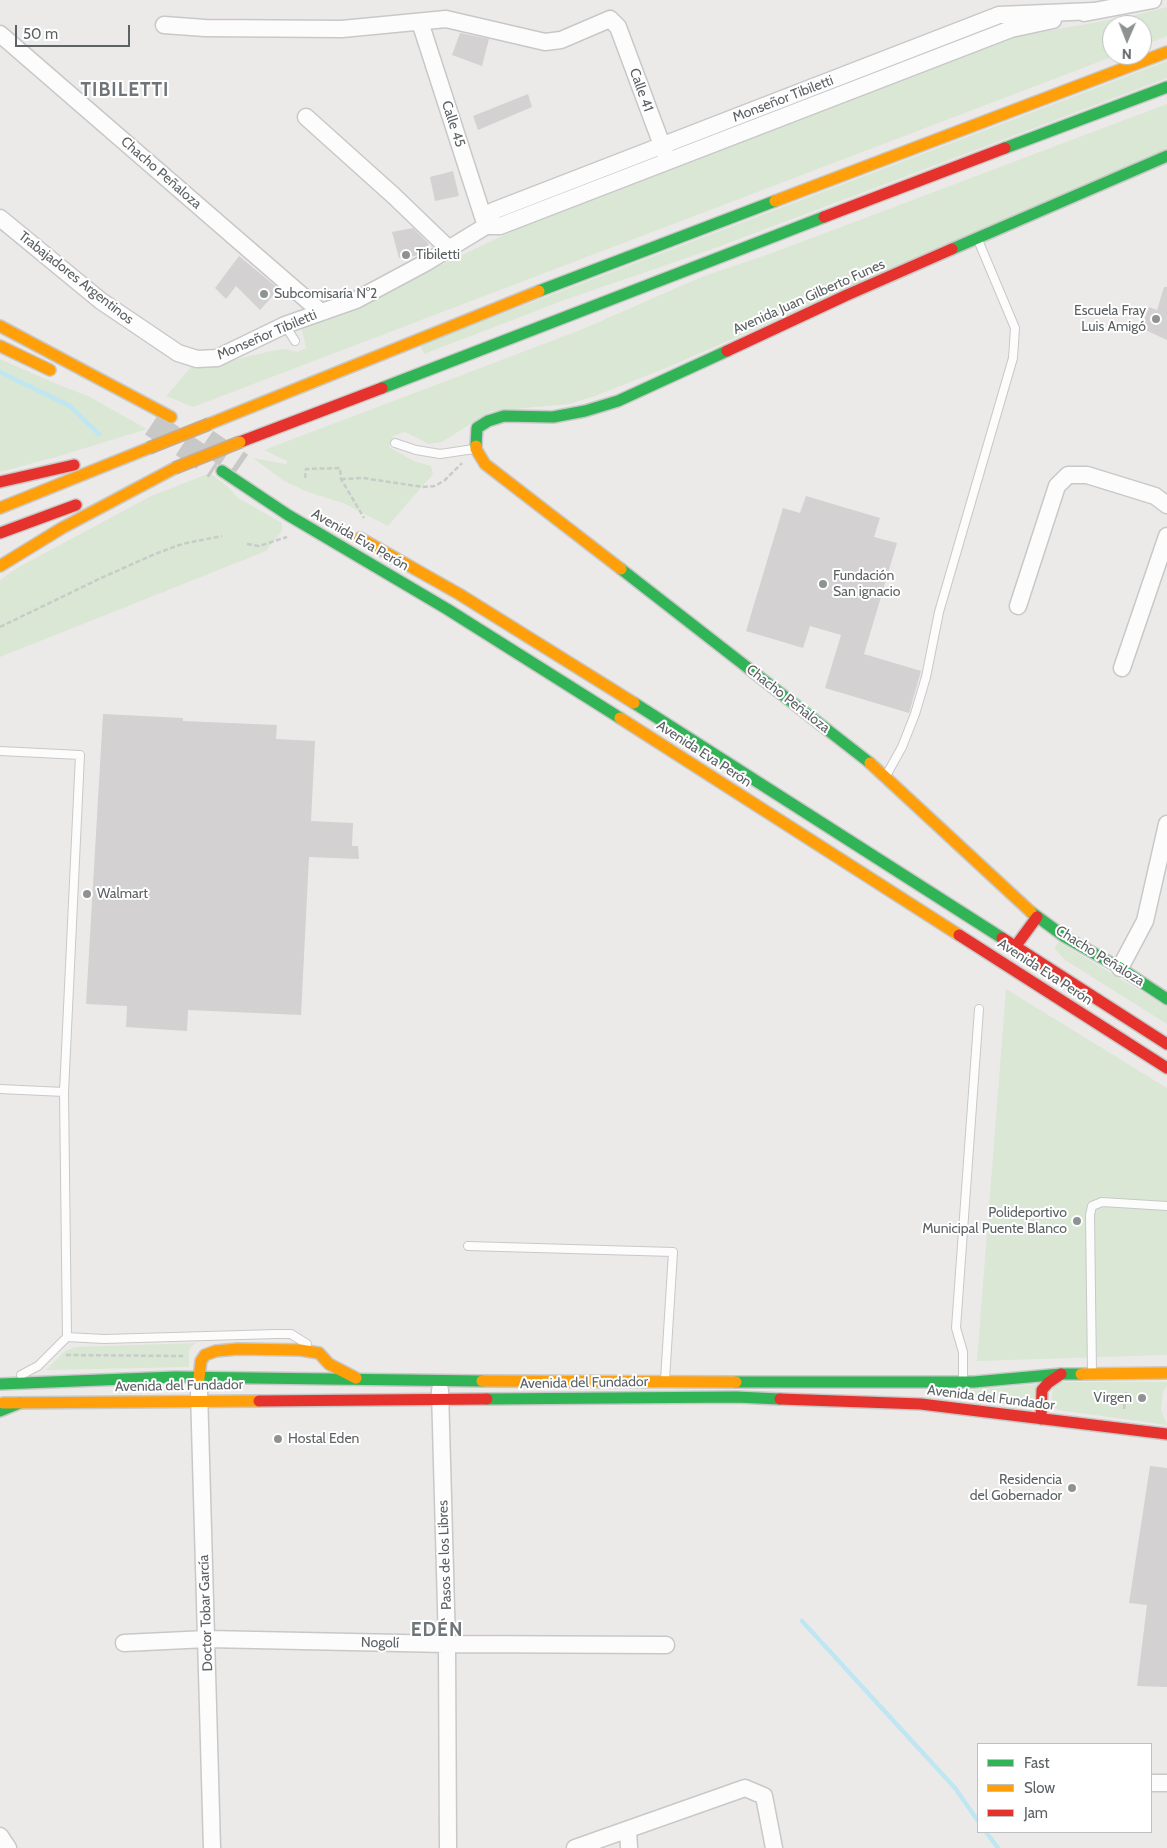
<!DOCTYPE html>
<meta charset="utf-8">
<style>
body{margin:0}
#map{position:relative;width:1167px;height:1848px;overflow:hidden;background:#eceae8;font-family:Cabin,sans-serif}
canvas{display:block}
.legend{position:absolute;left:977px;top:1743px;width:175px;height:90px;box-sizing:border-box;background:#fff;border:1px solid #bec0c1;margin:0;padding:6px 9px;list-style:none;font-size:15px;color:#5d6265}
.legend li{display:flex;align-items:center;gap:10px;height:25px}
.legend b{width:25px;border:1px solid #bec0c1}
.north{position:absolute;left:1102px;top:15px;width:50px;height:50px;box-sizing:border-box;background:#fff;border:1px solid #bec0c1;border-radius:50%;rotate:181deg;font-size:14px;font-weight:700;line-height:20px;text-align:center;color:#5d6265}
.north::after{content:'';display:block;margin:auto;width:18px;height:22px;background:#8f9293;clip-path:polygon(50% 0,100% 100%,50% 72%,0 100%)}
.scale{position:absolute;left:15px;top:25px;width:115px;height:22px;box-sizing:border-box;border:2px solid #5d6265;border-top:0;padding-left:6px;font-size:15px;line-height:18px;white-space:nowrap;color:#5d6265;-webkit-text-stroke:4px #fff;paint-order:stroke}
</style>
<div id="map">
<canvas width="1167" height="1848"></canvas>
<ul class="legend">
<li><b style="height:6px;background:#30b455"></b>Fast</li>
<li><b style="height:6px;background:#ff9f0a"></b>Slow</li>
<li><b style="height:6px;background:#e5322d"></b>Jam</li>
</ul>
<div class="north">N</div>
<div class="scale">50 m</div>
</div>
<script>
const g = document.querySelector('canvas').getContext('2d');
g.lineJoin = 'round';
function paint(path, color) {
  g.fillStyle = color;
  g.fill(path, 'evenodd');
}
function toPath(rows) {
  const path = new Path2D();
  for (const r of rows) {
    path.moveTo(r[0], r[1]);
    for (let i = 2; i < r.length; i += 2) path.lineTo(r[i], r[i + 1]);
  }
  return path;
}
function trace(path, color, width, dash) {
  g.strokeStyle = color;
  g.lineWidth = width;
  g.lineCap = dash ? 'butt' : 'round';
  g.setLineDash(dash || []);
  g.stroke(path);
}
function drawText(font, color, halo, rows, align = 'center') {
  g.font = font + ' Cabin,sans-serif';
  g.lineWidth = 4;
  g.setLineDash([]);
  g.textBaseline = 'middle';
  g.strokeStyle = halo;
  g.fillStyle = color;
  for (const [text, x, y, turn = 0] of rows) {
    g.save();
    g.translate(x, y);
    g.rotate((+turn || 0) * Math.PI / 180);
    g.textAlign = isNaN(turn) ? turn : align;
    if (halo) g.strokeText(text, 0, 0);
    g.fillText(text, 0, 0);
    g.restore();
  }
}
const green = toPath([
 [1167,7,1167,36,1142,46,1142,25,1112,25,1112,55,1117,55,193,407,166,396,192,366,221,363,271,351,286,349,297,352,306,348,302,331,305,323,426,272,517,229,1014,37,1136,15],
 [1002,21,1003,24,678,151,677,148],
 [1167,61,1167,78,707,251,567,299,424,354,420,345],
 [1167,104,1167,149,666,368,595,396,570,404,491,411,442,442,429,444,405,432,393,436,389,447,414,461,431,466,433,474,388,526,343,503,308,492,284,481,253,458,286,464,287,461,264,450,578,331,704,276,772,253],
 [0,359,59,385,88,396,147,429,56,457,0,472],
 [210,473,227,486,238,498,282,523,282,531,266,551,0,657,0,580,19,567,151,496],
 [1059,942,1167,1007,1167,1024,1065,960,1055,949,1056,945],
 [1006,989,1167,1088,1167,1355,977,1361],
 [196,1343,192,1346,189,1350,189,1367,46,1370,65,1351,76,1347],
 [1062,1382,1167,1382,1167,1386,1163,1391,1161,1410,1167,1425,1058,1410,1051,1404,1053,1386],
 [1037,1384,1035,1409,934,1394]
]);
const stream = toPath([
 [0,372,70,406,99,434],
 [802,1621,955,1788,978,1821],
 [986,1832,998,1848]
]);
const building = toPath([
 [460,33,489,39,482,66,452,55],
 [528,94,532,107,478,130,473,116],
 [453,171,459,196,435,201,430,177],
 [413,228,428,243,429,249,420,255,399,258,392,232],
 [239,256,279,289,260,310,236,286,226,299,215,288],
 [1164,287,1167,287,1167,340,1141,328,1149,307,1157,310],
 [806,496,880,518,874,537,897,543,864,654,921,671,909,713,825,688,841,635,810,626,803,648,746,631,783,508,800,513],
 [103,714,183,718,183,721,277,725,276,739,315,741,311,821,353,823,352,846,358,846,359,859,309,857,301,1015,188,1010,187,1031,126,1027,127,1006,86,1004],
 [1150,1466,1167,1468,1167,1687,1137,1686,1147,1605,1129,1603]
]);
const primaryTunnel = toPath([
 [152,424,216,467],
 [206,441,241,465]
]);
const path = toPath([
 [305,478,306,469,340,468,341,479,364,518],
 [341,479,363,478,423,487,435,486,445,480,462,463],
 [247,544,259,546,287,537],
 [0,627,101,578,155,554,182,544,222,536],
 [66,1355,183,1356],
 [1124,1409,1126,1392]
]);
const lane = toPath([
 [285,325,295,341],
 [395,443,416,450,440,454,474,449],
 [0,751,80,755,64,1092,67,1337],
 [887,774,902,747,915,714,926,677,939,612,1013,358,1015,328,978,240],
 [0,1089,64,1092],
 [468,1246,673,1252,665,1380],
 [1092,1372,1090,1215,1092,1206,1102,1202,1167,1206],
 [21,1375,38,1366,67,1337,104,1339,276,1334,291,1334,307,1344],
 [963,1381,963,1352,956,1328,979,1009]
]);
const street = toPath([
 [1084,13,1153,0],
 [420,22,486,226],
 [164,25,205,28,342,29,446,19,545,42,561,40,610,19,618,27,666,156],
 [0,34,321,312],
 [306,117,394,196,448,248],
 [0,218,101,301,178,353,197,359,217,358,285,325,356,300,427,262,486,226,493,211,999,15,1094,11],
 [486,226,500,226,1011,29,1053,20],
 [1018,606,1057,486,1068,475,1087,475,1155,496,1167,505],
 [1122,668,1167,536],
 [1120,968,1145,921,1167,824],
 [199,1390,212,1848],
 [440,1390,447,1644,448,1848],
 [124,1643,207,1639,447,1644,666,1645],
 [1151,1783,1167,1783],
 [628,1830,629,1848],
 [0,1836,8,1848],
 [575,1848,745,1788,764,1796,774,1848]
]);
const fast = toPath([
 [1005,148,1167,87],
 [952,249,1167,156],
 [539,291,775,201],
 [382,388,824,217],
 [476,446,477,428,488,421,504,416,553,417,585,411,618,401,727,351],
 [222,471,288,515,447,609,620,718],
 [621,569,870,763],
 [634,703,1002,938],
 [1031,912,1065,937,1120,968,1167,999],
 [736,1382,974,1382,1061,1374,1081,1374],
 [0,1384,175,1377,482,1381],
 [487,1399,736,1397,780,1399],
 [0,1411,20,1403]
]);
const slow = toPath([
 [775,201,1167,52],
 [0,326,171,417],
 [0,346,50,370],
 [209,424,539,291],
 [476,446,476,449,485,464,621,569],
 [0,508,149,448],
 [360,538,459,594,634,703],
 [0,566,62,528,175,468],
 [620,718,959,935],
 [870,763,1031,912],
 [1081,1374,1167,1373],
 [199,1378,201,1361,205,1355,216,1351,238,1349,300,1350,319,1353,329,1364,356,1378],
 [482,1381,736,1382],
 [3,1403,259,1401]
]);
const jam = toPath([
 [824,217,1005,148],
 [727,351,847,295,952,249],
 [240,442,382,388],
 [0,482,74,465],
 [0,533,76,505],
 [959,935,1167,1068],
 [1002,938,1167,1044],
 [1015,947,1037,917],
 [780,1399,921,1404,1167,1434],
 [259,1401,487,1399],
 [1041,1419,1042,1390,1048,1383,1061,1374]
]);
const slowBridge = toPath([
 [149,448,209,424],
 [175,468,240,442]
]);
const markers = [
 [406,255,5,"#8f9293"],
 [264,294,5,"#8f9293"],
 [1156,319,5,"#8f9293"],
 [823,584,5,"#8f9293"],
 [87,894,5,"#8f9293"],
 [1077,1221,5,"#8f9293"],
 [1142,1398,5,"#8f9293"],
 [278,1439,5,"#8f9293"],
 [1072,1488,5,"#8f9293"]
];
const streetNames = [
 ["Calle 41",641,90,70],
 ["Monseñor Tibiletti",783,99,-21],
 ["Calle 45",453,124,72],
 ["Chacho Peñaloza",161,173,41],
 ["Trabajadores Argentinos",76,278,38],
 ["Avenida Juan Gilberto Funes",809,297,-24],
 ["Monseñor Tibiletti",267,335,-23],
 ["Avenida Eva Perón",360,540,30],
 ["Chacho Peñaloza",788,699,38],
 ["Avenida Eva Perón",704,754,33],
 ["Chacho Peñaloza",1100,956,32],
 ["Avenida Eva Perón",1045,972,33],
 ["Avenida del Fundador",584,1383,-1],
 ["Avenida del Fundador",179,1386,-1],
 ["Avenida del Fundador",991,1398,7],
 ["Pasos de los Libres",445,1555,-92],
 ["Doctor Tobar García",206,1613,-92],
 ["Nogolí",380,1643,1]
];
const poiNames = [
 ["Tibiletti",416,255],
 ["Subcomisaría N°2",274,294],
 ["Escuela Fray",1146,311,"right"],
 ["Luis Amigó",1146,327,"right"],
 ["Fundación",833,576],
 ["San ignacio",833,592],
 ["Walmart",97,894],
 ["Polideportivo",1067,1213,"right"],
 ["Municipal Puente Blanco",1067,1229,"right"],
 ["Virgen",1132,1398,"right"],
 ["Hostal Eden",288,1439],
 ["Residencia",1062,1480,"right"],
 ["del Gobernador",1062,1496,"right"]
];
const districtNames = [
 ["TIBILETTI",125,90],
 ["EDÉN",437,1630]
];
paint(green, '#d9e7d4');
trace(stream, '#bfe6f3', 4.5);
paint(building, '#d3d1d1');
trace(primaryTunnel, '#c8c8c7', 25, [25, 12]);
trace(lane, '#c9c8c8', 10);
trace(street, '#c9c8c8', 19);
trace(fast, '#c8c8c8', 14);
trace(slow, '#c8c8c8', 14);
trace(jam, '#c8c8c8', 14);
trace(path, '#c7ccc9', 2.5, [5, 2.5]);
trace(lane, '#fcfcfc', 8);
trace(street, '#fcfcfc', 16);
trace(fast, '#30b455', 11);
trace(slow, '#ff9f0a', 11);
trace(jam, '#e5322d', 11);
trace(slowBridge, '#c1ac98', 14, []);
trace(slowBridge, '#ff9f0a', 11);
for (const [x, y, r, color] of markers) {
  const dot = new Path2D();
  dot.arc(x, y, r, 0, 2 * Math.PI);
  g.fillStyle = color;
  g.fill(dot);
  trace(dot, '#fff', 2);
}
drawText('14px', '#5d6265', '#fff', streetNames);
drawText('14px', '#5d6265', '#fff', poiNames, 'left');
g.letterSpacing = '1px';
drawText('bold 19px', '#6e7477', '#fff', districtNames);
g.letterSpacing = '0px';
</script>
